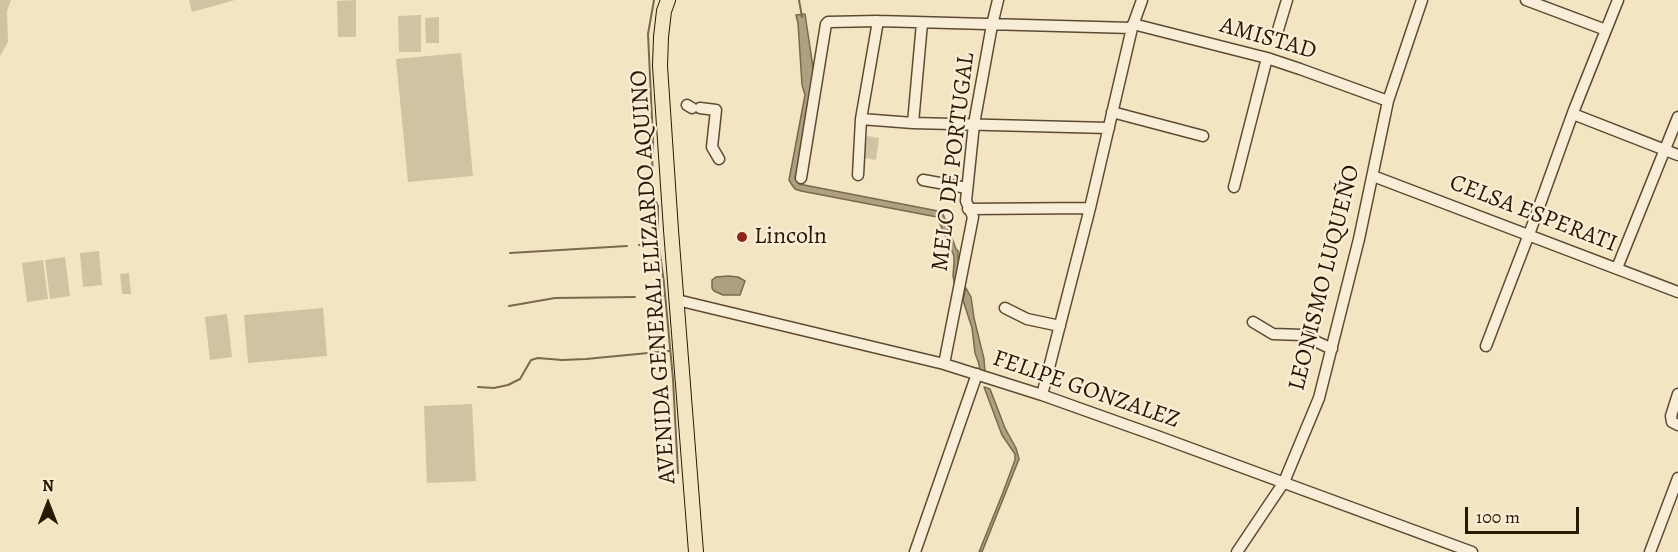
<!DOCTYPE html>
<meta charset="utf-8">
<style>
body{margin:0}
#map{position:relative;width:1678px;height:552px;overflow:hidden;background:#f4e5c2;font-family:Alegreya,serif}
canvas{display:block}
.north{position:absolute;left:18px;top:474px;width:60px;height:60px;-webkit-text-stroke:4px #f8eed7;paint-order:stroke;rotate:0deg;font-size:16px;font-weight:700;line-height:24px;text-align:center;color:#291802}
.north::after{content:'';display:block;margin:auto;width:21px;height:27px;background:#291802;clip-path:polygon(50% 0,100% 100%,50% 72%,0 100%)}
.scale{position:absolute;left:1465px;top:507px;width:114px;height:27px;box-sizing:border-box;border:3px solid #291802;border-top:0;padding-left:8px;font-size:18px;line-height:21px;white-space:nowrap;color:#291802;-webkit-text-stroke:4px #f8eed7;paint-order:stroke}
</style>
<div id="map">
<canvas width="1678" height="552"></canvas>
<div class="north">N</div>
<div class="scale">100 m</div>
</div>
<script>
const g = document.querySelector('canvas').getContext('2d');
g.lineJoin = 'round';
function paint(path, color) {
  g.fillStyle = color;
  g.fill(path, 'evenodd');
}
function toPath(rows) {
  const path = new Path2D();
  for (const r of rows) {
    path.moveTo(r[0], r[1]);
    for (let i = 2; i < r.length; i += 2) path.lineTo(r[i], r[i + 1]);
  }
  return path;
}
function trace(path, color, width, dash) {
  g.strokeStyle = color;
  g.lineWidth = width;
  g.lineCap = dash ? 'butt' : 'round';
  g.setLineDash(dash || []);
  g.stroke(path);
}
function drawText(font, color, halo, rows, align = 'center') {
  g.font = font + ' Alegreya,serif';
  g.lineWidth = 4.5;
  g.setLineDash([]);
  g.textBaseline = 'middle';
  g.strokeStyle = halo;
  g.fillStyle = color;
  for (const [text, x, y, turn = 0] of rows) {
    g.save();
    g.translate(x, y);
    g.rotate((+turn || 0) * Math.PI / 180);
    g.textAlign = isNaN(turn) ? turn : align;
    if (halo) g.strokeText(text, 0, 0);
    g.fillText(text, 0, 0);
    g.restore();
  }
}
const green = toPath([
 [0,0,11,0,7,11,8,42,0,56],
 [189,0,235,0,192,12],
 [356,0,356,37,338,37,337,1],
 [421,15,421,52,399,52,398,16],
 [439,17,439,43,426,43,425,18],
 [461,53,473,176,408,182,396,59],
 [867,136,879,138,876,160,864,158],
 [99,251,102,285,83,287,80,253],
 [65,257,70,296,50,299,45,260],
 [43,260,48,299,27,302,22,263],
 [129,273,131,294,122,294,120,274],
 [323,308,327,356,248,363,244,315],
 [227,314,232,357,210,360,205,317],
 [472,404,476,481,427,483,424,406]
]);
const water = toPath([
 [805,14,814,74,798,170,795,177,799,184,938,211,943,214,956,249,958,251,958,273,955,286,953,276,954,263,954,256,937,217,801,191,795,189,792,185,789,180,805,95,802,85,798,23,796,15,805,14],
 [728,276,738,277,745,281,740,295,723,295,714,291,712,288,712,280,716,277,728,276],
 [966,288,971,297,974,318,984,359,985,372,980,371,979,364,975,353,972,328,963,300,966,288],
 [984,387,990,389,1005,428,1016,448,1019,459,982,552,979,552,1002,495,1015,460,1015,454,1002,435,984,387]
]);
const stream = toPath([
 [799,0,802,17],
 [652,174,653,139,648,34,654,0],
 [656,202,658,206,658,240,664,283,673,379,678,473],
 [639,245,659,244],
 [510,253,627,246],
 [646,297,664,296],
 [509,306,555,298,635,297],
 [478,387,494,388,508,385,520,379,531,360,538,358,562,360,586,359,669,351]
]);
const minor = toPath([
 [1526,0,1606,30],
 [1133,24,1267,58,1300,69,1388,101],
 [1278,30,1287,0],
 [687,105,692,108],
 [700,108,716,110,712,147,719,159],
 [1112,112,1203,136],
 [1573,114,1678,155],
 [861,119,913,123,1109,128],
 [913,123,922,23],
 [858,175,861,119,878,21],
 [1373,176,1678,292],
 [801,178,826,24,828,22,878,21,1132,28],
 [923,180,967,188],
 [1234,187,1267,58],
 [968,209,1090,208],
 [1617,268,1678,117],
 [677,300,944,364,1042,395,1157,436,1472,552],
 [1005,308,1027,319,1060,326],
 [1253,322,1273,334,1302,335,1332,349],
 [1486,346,1531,229,1574,110,1618,0],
 [944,364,973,217,966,201,974,124,992,25,998,0],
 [1678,394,1671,416,1672,422,1678,425],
 [1042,395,1090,208,1132,28,1142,0],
 [915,552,977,374],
 [1237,552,1284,482,1319,398,1359,239,1388,101,1422,0],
 [1650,552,1678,478]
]);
const major = toPath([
 [668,0,664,11,661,37,660,66,671,230,696,552]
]);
const markers = [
 [742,237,6,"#8f2418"]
];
const streetNames = [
 ["AMISTAD",1268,39,16],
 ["MELO DE PORTUGAL",954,162,-83],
 ["CELSA ESPERATI",1533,214,21],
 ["AVENIDA GENERAL ELIZARDO AQUINO",654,277,-94],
 ["LEONISMO LUQUEÑO",1325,278,-76],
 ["FELIPE GONZALEZ",1086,390,19]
];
const poiNames = [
 ["Lincoln",754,237]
];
paint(green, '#d1c2a1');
paint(water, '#af9f81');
trace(water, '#79694e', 1.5);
trace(stream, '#79694e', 2);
trace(minor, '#5c4b32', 13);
trace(major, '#291802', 16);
trace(minor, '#f8eed7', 10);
trace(major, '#f4e5c2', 14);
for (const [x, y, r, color] of markers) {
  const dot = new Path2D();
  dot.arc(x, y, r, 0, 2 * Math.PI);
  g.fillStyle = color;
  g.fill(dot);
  trace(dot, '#f8eed7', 2);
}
drawText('24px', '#291802', '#f8eed7', streetNames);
drawText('24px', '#291802', '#f8eed7', poiNames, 'left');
</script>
